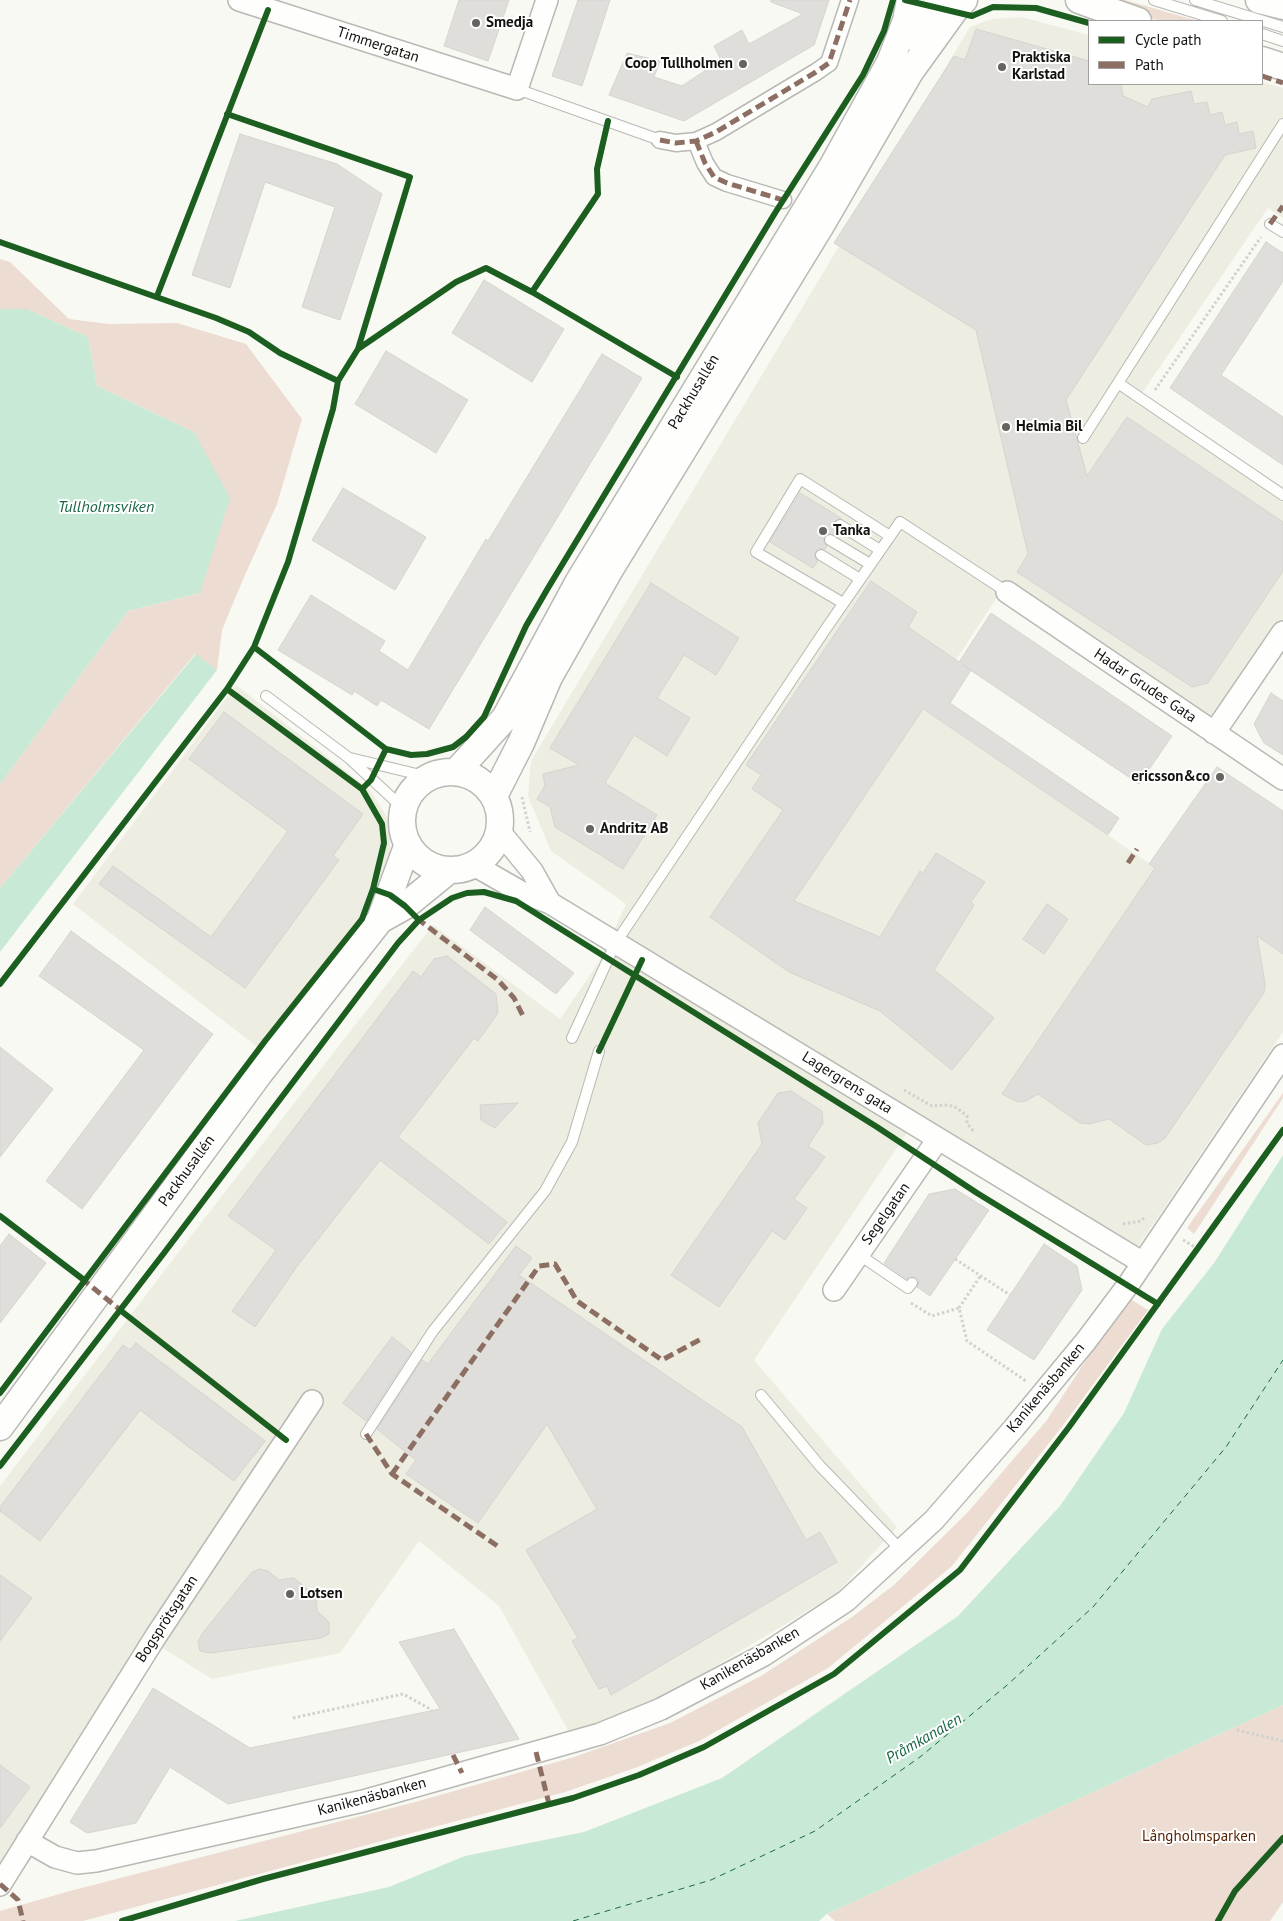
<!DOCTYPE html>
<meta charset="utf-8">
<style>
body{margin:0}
#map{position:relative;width:1283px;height:1921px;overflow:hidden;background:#f9f9f3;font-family:"PT Sans",sans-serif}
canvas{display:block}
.legend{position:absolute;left:1088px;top:20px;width:175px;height:65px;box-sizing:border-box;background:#fff;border:1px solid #a1a09f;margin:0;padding:6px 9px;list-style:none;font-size:15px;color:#13120f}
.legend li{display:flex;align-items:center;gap:10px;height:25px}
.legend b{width:25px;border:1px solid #a1a09f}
</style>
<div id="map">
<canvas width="1283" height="1921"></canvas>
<ul class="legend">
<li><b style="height:6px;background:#1b5e20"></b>Cycle path</li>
<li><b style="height:6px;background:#8d6e63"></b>Path</li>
</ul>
</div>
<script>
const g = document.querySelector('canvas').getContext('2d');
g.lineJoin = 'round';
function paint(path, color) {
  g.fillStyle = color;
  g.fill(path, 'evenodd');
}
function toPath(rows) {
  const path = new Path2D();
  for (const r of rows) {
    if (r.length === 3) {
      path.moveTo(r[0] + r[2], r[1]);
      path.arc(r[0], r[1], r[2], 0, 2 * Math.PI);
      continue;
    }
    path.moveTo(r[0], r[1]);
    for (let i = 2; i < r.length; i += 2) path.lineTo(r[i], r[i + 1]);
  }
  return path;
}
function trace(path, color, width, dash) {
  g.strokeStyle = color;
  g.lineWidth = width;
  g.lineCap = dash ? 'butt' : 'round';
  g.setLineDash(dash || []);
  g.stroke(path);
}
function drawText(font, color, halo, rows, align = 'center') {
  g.font = font + ' "PT Sans",sans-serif';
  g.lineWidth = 4;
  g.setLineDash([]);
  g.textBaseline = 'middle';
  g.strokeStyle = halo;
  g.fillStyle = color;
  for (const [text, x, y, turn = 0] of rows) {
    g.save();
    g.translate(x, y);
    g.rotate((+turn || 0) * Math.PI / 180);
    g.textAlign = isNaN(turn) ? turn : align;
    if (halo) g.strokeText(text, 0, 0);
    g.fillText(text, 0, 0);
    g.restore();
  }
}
const built = toPath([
 [1021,17,1089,35,1089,84,1262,82,1283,88,1283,218,1268,208,1138,399,1283,498,1283,628,1214,733,998,596,923,710,1283,954,1283,1032,1135,1251,919,1115,754,1360,897,1527,837,1593,659,1700,570,1734,499,1606,419,1541,340,1653,212,1679,161,1647,28,1864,0,1870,0,1486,204,1219,433,925,560,1019,599,962,626,904,551,851,528,796,531,761,970,27,992,19],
 [236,685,370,790,389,820,391,860,372,916,265,1053,73,904]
]);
const green = toPath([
 [1098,0,1125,0,1198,21,1160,21],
 [0,259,10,262,69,319,109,324,177,323,246,344,302,419,277,504,244,577,222,630,217,670,195,654,0,888,0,784,128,611,200,593,194,432,97,386,88,337,27,309,0,309],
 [1283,1093,1283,1098,1194,1234,1187,1228],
 [1127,1297,1148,1310,1064,1424,952,1566,828,1668,699,1741,635,1768,565,1792,83,1921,0,1921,0,1911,70,1891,419,1801,574,1757,670,1723,761,1676,852,1617,894,1585,968,1512,1047,1420],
 [1283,1705,1283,1902,1270,1921,835,1921,827,1914]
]);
const water = toPath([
 [0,309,27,309,88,337,97,386,194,432,230,498,200,593,128,611,0,784],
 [196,654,217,670,0,952,0,888],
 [1283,1155,1283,1705,827,1914,819,1921,235,1921,389,1887,465,1856,584,1832,722,1778,958,1616,1060,1506,1124,1413,1162,1329,1214,1263]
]);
const ferry = toPath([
 [573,1921,711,1880,815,1831,920,1757,1006,1686,1093,1607,1226,1447,1283,1360]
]);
const building = toPath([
 [459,0,509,0,488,61,444,46,459,0],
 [578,0,610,0,582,86,552,76,578,0],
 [771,0,829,0,814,45,684,121,609,95,627,53,660,61,654,77,682,86,721,60,714,46,742,30,749,44,803,14,771,2,771,0],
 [976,29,1089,61,1089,84,1121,84,1123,96,1148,107,1152,99,1191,91,1194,104,1207,102,1210,115,1222,112,1225,125,1237,122,1239,134,1253,131,1256,148,1225,155,1066,400,1087,476,1127,417,1283,522,1283,571,1208,683,1192,687,1017,572,1028,554,976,330,834,243,954,56,965,60,976,29],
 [240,134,337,164,382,194,340,320,302,307,335,207,265,182,230,288,192,275,240,134],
 [1266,242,1283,253,1283,281,1221,375,1283,417,1283,465,1170,388,1266,242],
 [484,280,564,329,532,382,452,333,484,280],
 [386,351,468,400,436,453,355,404,386,351],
 [602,354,642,378,429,729,381,700,377,706,354,691,352,695,278,650,311,595,385,641,379,651,408,670,486,539,488,541,602,354],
 [343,488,426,537,395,590,312,540,343,488],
 [800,493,841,518,834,522,836,531,834,534,827,534,824,537,824,543,827,546,825,549,818,549,815,552,815,558,818,561,813,568,770,542,800,493],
 [871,581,917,612,908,627,959,662,991,613,1172,736,1139,784,963,665,971,670,950,703,1119,818,1108,835,923,709,794,901,880,937,920,871,923,873,936,853,985,882,971,902,974,905,934,970,994,1018,952,1070,880,1011,789,972,710,917,783,810,752,789,761,775,746,765,871,581],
 [651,583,739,638,716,675,684,655,657,698,690,718,667,756,634,735,605,783,657,815,623,869,555,827,550,807,537,799,545,786,543,774,579,765,550,748,651,583],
 [1271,693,1283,701,1283,755,1264,743,1254,724,1271,693],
 [224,712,363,814,333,856,339,860,245,988,99,884,113,866,211,937,288,831,189,759,224,712],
 [1217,767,1283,811,1283,954,1257,936,1265,984,1264,993,1165,1138,1158,1143,1146,1145,1109,1119,1089,1124,1080,1123,1038,1094,1026,1101,1018,1102,1002,1094,1155,868,1149,864,1217,767],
 [1047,904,1068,919,1044,954,1023,939,1047,904],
 [485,907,574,973,556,994,470,930,485,907],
 [71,931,213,1034,82,1209,46,1181,144,1050,39,976,71,931],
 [447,956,496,994,498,1013,478,1041,474,1038,398,1137,507,1222,489,1244,380,1160,298,1265,255,1327,232,1311,276,1250,228,1216,413,971,421,977,434,959,447,956],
 [0,1047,53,1089,0,1157,0,1047],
 [791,1091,822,1111,823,1123,808,1146,825,1157,794,1199,807,1208,785,1240,772,1231,719,1307,671,1275,762,1144,758,1123,778,1093,791,1091],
 [518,1103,495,1128,481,1120,480,1105,518,1103],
 [955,1189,989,1210,930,1296,917,1287,919,1281,916,1277,907,1279,884,1263,929,1194,955,1189],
 [9,1234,46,1263,0,1323,0,1246,9,1234],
 [1044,1244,1077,1266,1082,1290,1034,1360,987,1330,1044,1244],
 [516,1246,532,1258,519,1275,742,1427,806,1540,820,1532,837,1562,611,1695,607,1686,599,1689,572,1641,578,1638,526,1550,597,1509,547,1424,478,1523,406,1474,416,1460,377,1429,422,1360,428,1364,516,1246],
 [392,1337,411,1352,366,1421,343,1403,392,1337],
 [136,1343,265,1441,234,1481,140,1410,40,1541,0,1511,0,1507,123,1345,130,1350,136,1343],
 [260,1569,268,1571,279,1580,294,1578,312,1593,316,1599,317,1611,329,1622,329,1634,321,1638,210,1653,200,1651,198,1642,202,1634,252,1572,260,1569],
 [0,1575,32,1598,0,1641,0,1575],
 [454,1629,519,1739,228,1804,170,1767,136,1823,87,1833,70,1822,153,1688,250,1748,440,1709,399,1642,454,1629],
 [0,1765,30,1787,0,1828,0,1765]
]);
const path = toPath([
 [1155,390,1261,237],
 [522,797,530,832],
 [904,1090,932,1106,948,1105,957,1108,967,1116,967,1123,974,1132],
 [1123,1224,1141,1221,1145,1217],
 [1183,1240,1198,1249],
 [955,1259,1010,1295],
 [911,1303,932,1316,959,1308,967,1341,1026,1381],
 [959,1308,981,1275],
 [293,1718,403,1694,432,1710],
 [1237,1730,1283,1741]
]);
const service = toPath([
 [1154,0,1222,21],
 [1195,0,1283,27],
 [1262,34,1283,41],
 [517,89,660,140],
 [1283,124,1118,383,1283,495],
 [1270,224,1283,232],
 [1083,438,1118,383],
 [840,525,880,550],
 [830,540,870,564],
 [821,555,860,579],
 [843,603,756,552,800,479,890,536],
 [266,696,349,758,404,809],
 [350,758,429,777],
 [572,1038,615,944,825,630,900,522,1007,592],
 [858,1254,908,1288,912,1283],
 [761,1395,820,1466,901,1550],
 [366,1434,433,1331,545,1191,572,1142,599,1051]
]);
const pedestrian = toPath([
 [660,140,676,143,696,141,716,132,816,72,829,63,850,0],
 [696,141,705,163,714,177,727,183,783,200]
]);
const minor = toPath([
 [239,0,517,89,547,0],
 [1007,592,1283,779],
 [1214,733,1283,632],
 [500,832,532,871,550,903],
 [474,865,521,892,550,903,1143,1263],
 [834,1290,938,1139],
 [27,1841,55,1857,77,1863,96,1861,363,1801,600,1734,661,1709,764,1655,846,1601,934,1520,1014,1428,1086,1341,1128,1285,1283,1055],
 [0,1885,156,1636,312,1401]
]);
const tertiary = toPath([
 [1079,0,1138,21],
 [1259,0,1283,6],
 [920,42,928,18,939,0],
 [1262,60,1283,67],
 [451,821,49],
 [456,772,505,718,579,581,832,167,890,62,906,21,910,0],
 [494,796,521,743,549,677,609,571,820,227,910,72,954,11,964,0],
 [380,920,405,906,448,871],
 [0,1427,259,1074,380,920,408,844]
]);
const quiet = toPath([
 [1262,76,1283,83],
 [660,140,676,143,696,141,716,132,816,72,829,63,850,0],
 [696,141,705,163,714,177,727,183,783,200],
 [1270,224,1283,206],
 [1128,863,1137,849],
 [417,922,419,920,498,980,514,998,524,1018],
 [81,1278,124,1313],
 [366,1434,392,1474,499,1547],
 [392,1474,539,1266,555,1264,577,1301,662,1360,703,1338],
 [536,1752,549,1804],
 [453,1755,462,1773],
 [0,1884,18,1900,23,1921]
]);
const cycleway = toPath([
 [893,0,884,31,863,75,775,213,548,588,526,626,484,717,466,737,453,747,427,754,411,755,386,749,371,780,362,789,382,824,384,843,373,889,390,895,405,906,419,920,452,898,467,893,484,892,516,901,877,1127,977,1193,1158,1304],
 [905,0,972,16,993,7,1036,8,1089,23],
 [227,114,410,177,358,349],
 [0,242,216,318,249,332,280,353,338,381,333,409,288,562,254,647,227,689,0,984],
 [532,292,677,377],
 [157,296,268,10],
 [338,381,358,349,456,282,486,268,532,292,598,194,597,169,608,121],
 [254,647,386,749],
 [227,689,362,789],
 [599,1051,642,960],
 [0,1216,84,1280],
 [120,1310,286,1440],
 [0,1393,265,1041,362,919,373,889],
 [0,1466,164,1253,398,943,419,920],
 [122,1921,263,1879,573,1798,639,1775,704,1747,834,1674,960,1570,1069,1427,1283,1130],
 [1218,1921,1235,1891,1283,1838]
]);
const markers = [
 [476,23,5,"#64635f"],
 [743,64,5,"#64635f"],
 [1002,67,5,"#64635f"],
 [1006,427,5,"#64635f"],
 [823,531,5,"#64635f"],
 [1220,777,5,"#64635f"],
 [590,829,5,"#64635f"],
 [290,1594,5,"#64635f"]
];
const poiNames = [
 ["Smedja",486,23],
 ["Praktiska",1012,58],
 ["Karlstad",1012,75],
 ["Coop Tullholmen",733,64,"right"],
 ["Helmia Bil",1016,427],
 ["Tanka",833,531],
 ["ericsson&co",1210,777,"right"],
 ["Andritz AB",600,829],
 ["Lotsen",300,1594]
];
const streetNames = [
 ["Timmergatan",378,45,18],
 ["Packhusallén",694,392,-59],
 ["Hadar Grudes Gata",1145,686,34],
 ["Lagergrens gata",847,1083,32],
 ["Packhusallén",187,1171,-54],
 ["Segelgatan",886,1214,-55],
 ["Kanikenäsbanken",1046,1388,-50],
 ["Bogsprötsgatan",167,1619,-57],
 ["Kanikenäsbanken",750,1659,-30],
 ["Kanikenäsbanken",372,1797,-15]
];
const parkNames = [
 ["Långholmsparken",1199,1837]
];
const waterNames = [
 ["Tullholmsviken",106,507],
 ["Pråmkanalen",924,1739,-30]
];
paint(built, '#edede1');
paint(green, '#ecdcd1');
paint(water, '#c8e9d5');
trace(ferry, '#1b6747', 1, [6, 5]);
paint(building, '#dfdeda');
trace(building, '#d5d4d0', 1);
trace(service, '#b8b8b4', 12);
trace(pedestrian, '#b8b8b4', 19);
trace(minor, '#b8b8b4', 24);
trace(tertiary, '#b8b8b4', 29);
trace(path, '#d1d1d0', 3, [2.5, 2.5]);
trace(service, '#fefefd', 10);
trace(pedestrian, '#fefefd', 16);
trace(minor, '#fefefd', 21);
trace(tertiary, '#fefefd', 26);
trace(quiet, '#8d6e63', 5, [10, 5]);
trace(cycleway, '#1b5e20', 6);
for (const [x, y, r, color] of markers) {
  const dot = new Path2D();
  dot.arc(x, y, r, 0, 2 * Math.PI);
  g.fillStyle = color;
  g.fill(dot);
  trace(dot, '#fff', 2);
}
drawText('bold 15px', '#13120f', '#fff', poiNames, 'left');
drawText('15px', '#13120f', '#fff', streetNames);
drawText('15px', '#541f00', '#fff', parkNames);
drawText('italic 16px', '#1b6747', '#fff', waterNames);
</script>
